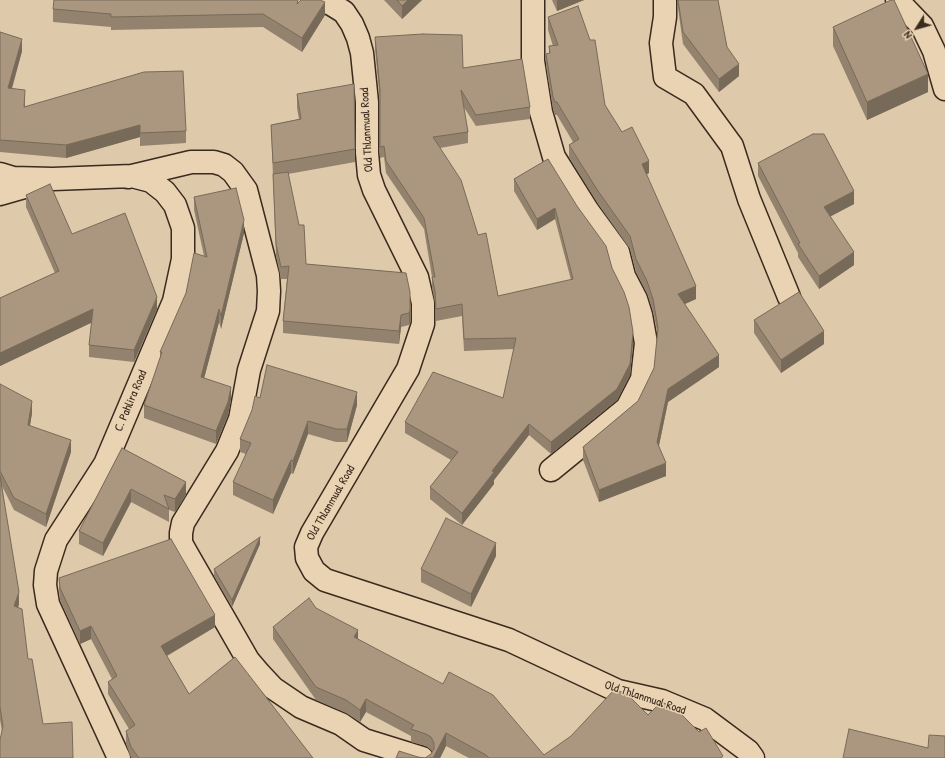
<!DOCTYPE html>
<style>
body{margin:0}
#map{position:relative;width:945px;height:758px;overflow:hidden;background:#dec9aa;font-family:"Patrick Hand",sans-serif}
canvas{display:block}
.north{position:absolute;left:897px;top:8px;width:40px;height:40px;-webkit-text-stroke:3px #e9d3b3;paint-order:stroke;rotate:233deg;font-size:11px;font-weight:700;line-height:16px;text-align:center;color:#3b2a1e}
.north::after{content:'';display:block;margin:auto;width:14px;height:18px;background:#3b2a1e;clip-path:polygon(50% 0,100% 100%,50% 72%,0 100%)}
</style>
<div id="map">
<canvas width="945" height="758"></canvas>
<div class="north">N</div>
</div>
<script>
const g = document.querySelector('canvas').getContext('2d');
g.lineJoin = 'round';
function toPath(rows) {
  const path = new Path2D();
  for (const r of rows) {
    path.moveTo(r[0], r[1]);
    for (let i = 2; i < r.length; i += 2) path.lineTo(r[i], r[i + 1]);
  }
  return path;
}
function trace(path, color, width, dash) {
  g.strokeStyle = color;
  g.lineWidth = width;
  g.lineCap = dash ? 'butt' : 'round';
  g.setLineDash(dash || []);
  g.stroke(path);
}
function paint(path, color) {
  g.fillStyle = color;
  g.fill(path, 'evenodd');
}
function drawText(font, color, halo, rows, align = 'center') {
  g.font = font + ' "Patrick Hand",sans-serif';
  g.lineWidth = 3;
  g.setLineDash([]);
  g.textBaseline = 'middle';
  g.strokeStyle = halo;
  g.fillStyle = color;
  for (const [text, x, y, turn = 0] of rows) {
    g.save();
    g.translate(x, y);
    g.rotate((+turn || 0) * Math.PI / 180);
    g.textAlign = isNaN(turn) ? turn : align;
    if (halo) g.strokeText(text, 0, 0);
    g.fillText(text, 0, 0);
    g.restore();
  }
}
const minor = toPath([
 [320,0,331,4,344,12,352,24,358,38,362,53,367,102,367,153,369,175,374,190,417,277,423,303,423,324,408,369,312,533,306,547,307,558,314,571,325,580,509,640,618,691,662,701,705,719,748,751,753,758],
 [533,0,533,61,541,112,554,157,588,211,618,252,624,276,636,299,641,315,646,343,642,379,627,408,551,470],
 [665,0,665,17,661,43,665,77,694,94,732,146,749,199,789,297],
 [897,0,922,26,934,51,945,89],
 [0,174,13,178,53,179,132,176,151,181,165,192,175,205,183,228,183,259,174,301,105,464,56,540,46,571,45,585,48,604,119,758],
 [128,177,191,162,214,162,224,165,233,172,246,190,268,275,269,291,268,311,249,370,240,419,227,451,183,523,181,533,181,543,186,552,248,660,259,673,273,688,301,707,341,724,364,740,422,758],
 [0,194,35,184]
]);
const wall = toPath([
 [384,0,422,0,402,19],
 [552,0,584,0,557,11],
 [678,0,718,0,727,47,739,76,719,92,683,44,678,8],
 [298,3,325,15,302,52,263,27,111,30,111,27,53,22,53,9],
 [548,17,605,105,622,132,649,173,646,175,696,299,685,304,719,367,668,402,659,446,666,476,599,502,583,460,583,447,638,401,654,368,658,336,653,311,647,293,636,272,630,249,598,204,569,157,569,145,573,142,557,115,555,115,553,109,546,66,546,54,549,53,549,46,553,46,548,30],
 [833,27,928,92,867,120,833,46],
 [0,32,22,51,12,89,25,102,25,106,186,131,186,143,140,146,140,137,66,158,0,152],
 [375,37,463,68,530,107,530,119,476,126,463,106,468,132,468,143,440,148,498,296,571,280,555,219,537,230,514,191,514,179,548,159,612,268,633,343,630,375,617,400,551,454,529,435,494,480,494,484,462,525,430,499,430,487,451,460,405,433,405,422,503,398,514,349,464,351,462,316,436,321,435,303,432,288,432,277,424,229,386,173,384,157,380,158,380,102,375,49],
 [297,94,355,149,355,162,288,174,306,264,406,273,410,322,409,325,401,327,399,344,283,333,283,321,287,279,281,279,276,256,271,125,299,119,297,108],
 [758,163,854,204,830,216,854,265,819,289,798,257,798,253,758,176],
 [26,195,157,309,134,362,89,357,89,345,92,322,0,366,0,298,55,273,26,207],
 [194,197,244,233,221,329,219,322,204,378,231,400,228,415,216,444,144,418,144,405,160,359,160,352,204,256,194,210],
 [754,320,824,344,781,373,754,333],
 [0,384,32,413,30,425,71,452,46,527,14,510,2,486,19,604,18,608,22,609,2,731,0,720],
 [260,398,357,405,347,442,336,442,308,434,293,474,291,473,273,514,233,495,233,482,246,454,240,452,240,439],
 [122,448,186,495,175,512,169,510,169,522,131,502,103,556,79,544,79,531],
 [260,544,232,607,214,576,214,569],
 [496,556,471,607,421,582,421,569],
 [59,578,215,627,167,656,189,694,313,758,131,758,126,744,126,731,129,729,108,694,108,682,112,679,91,639,80,644,60,600,59,590],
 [316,608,358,639,544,755,648,715,723,758,469,758,446,746,440,758,396,758,425,758,431,754,432,752,431,750,426,746,411,742,411,736,366,712,360,722,346,713,316,700,273,639,273,627]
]);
const shadedWall = toPath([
 [408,0,422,0,402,19,402,6],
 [557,0,584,0,557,11],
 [325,2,325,15,302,52,302,38],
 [22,39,22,51,8,101,8,88],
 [739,64,739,76,719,92,719,79],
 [928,74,928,92,867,120,867,102],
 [25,90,25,102,24,119,24,107],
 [140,125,140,137,66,158,66,145],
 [649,161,649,173,642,177,642,164],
 [854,191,854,204,824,220,824,207],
 [555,208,555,219,537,230,537,219],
 [244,220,244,233,221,329,221,316],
 [854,252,854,265,819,289,819,276],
 [696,286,696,299,678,307,678,294],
 [157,297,157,309,134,362,134,350],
 [93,309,93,322,0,366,0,353],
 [219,309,219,322,201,390,201,377],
 [410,310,410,322,409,325,409,313],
 [401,315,401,327,399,344,399,331],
 [824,331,824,344,781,373,781,360],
 [633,332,633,343,630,375,617,400,551,454,551,442],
 [719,355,719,367,668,402,657,454,657,442,668,389],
 [231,387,231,400,228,415,216,444,216,431],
 [357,392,357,405,347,442,347,429],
 [32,401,32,413,28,437,28,425],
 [308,421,308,434,293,474,293,461],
 [529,424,529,435,494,480,494,484,462,525,462,513,492,471],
 [71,440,71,452,46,527,46,514],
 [291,460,291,473,273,514,273,500],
 [666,463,666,476,599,502,599,490],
 [186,482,186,495,175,512,175,499],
 [131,489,131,502,103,556,103,543],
 [260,537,260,544,232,607,232,600],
 [496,543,496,556,471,607,471,594],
 [19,592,19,604,14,618,14,606],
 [215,615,215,627,161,659,161,646],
 [91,626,91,639,80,644,80,631],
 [358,630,358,642,354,637],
 [366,699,366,712,360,722,360,710],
 [446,733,446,746,440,758,433,758]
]);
const building = toPath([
 [54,0,298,0,297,4,301,0,320,0,325,2,302,38,263,14,111,17,111,14,53,9,54,0],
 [397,0,408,0,402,6,397,0],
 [678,0,718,0,727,47,739,64,719,79,683,32,678,0],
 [891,0,894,0,928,74,867,102,833,27,891,0],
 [578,6,590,40,595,40,605,105,622,132,632,127,649,161,642,164,696,286,678,294,719,355,668,389,657,442,666,463,599,490,583,447,638,401,654,368,658,328,653,299,647,281,636,259,630,236,598,191,569,145,579,139,557,102,555,102,553,97,546,54,550,53,549,46,558,45,548,17,578,6],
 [0,32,22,39,8,88,25,90,24,107,144,72,183,71,186,131,140,133,140,125,66,145,0,140,0,32],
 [423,34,462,35,463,68,522,59,530,107,476,115,461,90,468,132,433,137,461,180,478,235,486,233,498,296,573,279,555,208,537,219,514,179,548,159,577,206,606,246,612,268,624,292,629,307,633,332,630,364,617,389,551,442,529,424,492,471,494,472,462,513,430,487,458,452,405,422,433,372,503,398,516,338,464,339,462,304,436,309,435,291,432,277,435,277,424,218,386,161,384,146,380,147,380,90,375,37,423,34],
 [354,84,355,149,273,163,271,125,301,119,297,94,354,84],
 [813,134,824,134,854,191,824,207,854,252,819,276,798,244,800,243,758,163,813,134],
 [288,172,299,225,304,225,306,264,406,273,410,292,410,310,409,313,401,315,399,331,283,321,289,266,281,267,276,244,273,174,288,172],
 [50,184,72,234,125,213,157,297,134,350,89,345,93,309,0,353,0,298,59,271,26,195,50,184],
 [236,188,244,220,221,316,219,309,201,377,231,387,228,402,216,431,144,405,162,352,160,352,186,293,194,253,207,257,194,197,236,188],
 [799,292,824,331,781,360,754,320,799,292],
 [267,365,357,392,347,429,336,429,308,421,293,461,291,460,273,500,233,482,251,443,240,439,252,410,255,396,260,398,267,365],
 [0,384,32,401,28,425,71,440,46,514,14,498,0,471,0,384],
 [122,448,186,482,175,499,164,495,169,509,131,489,103,543,79,531,122,448],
 [0,476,19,592,14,606,22,609,28,659,32,659,43,724,72,722,73,758,0,758,0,740,3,726,0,707,0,476],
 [446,518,496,543,471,594,421,569,446,518],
 [260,537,232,600,214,569,260,537],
 [171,539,215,615,161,646,189,694,235,657,313,758,139,758,131,747,126,731,135,725,108,682,117,676,91,626,80,631,60,588,59,578,171,539],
 [309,598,316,608,358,630,354,637,443,684,449,672,493,695,544,755,571,736,614,690,626,693,648,715,661,702,674,707,699,732,706,728,723,756,720,758,489,758,486,755,446,733,433,758,396,758,399,751,418,757,425,758,431,754,434,749,434,743,431,737,426,734,411,729,414,725,366,699,360,710,346,700,316,687,273,627,309,598],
 [849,729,928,748,929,735,945,736,945,758,843,758,849,729]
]);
const streetNames = [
 ["Old Thlanmual Road",367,130,-93],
 ["C. Pahlira Road",131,401,-67],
 ["Old Thlanmual Road",331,503,-60],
 ["Old Thlanmual Road",645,698,18]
];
trace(minor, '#3b2a1e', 25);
trace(minor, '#e9d3b3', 22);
paint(wall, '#93826d');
paint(shadedWall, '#786a59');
paint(building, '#ab977f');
trace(building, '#786a59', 1);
drawText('12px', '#3b2a1e', '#e9d3b3', streetNames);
</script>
